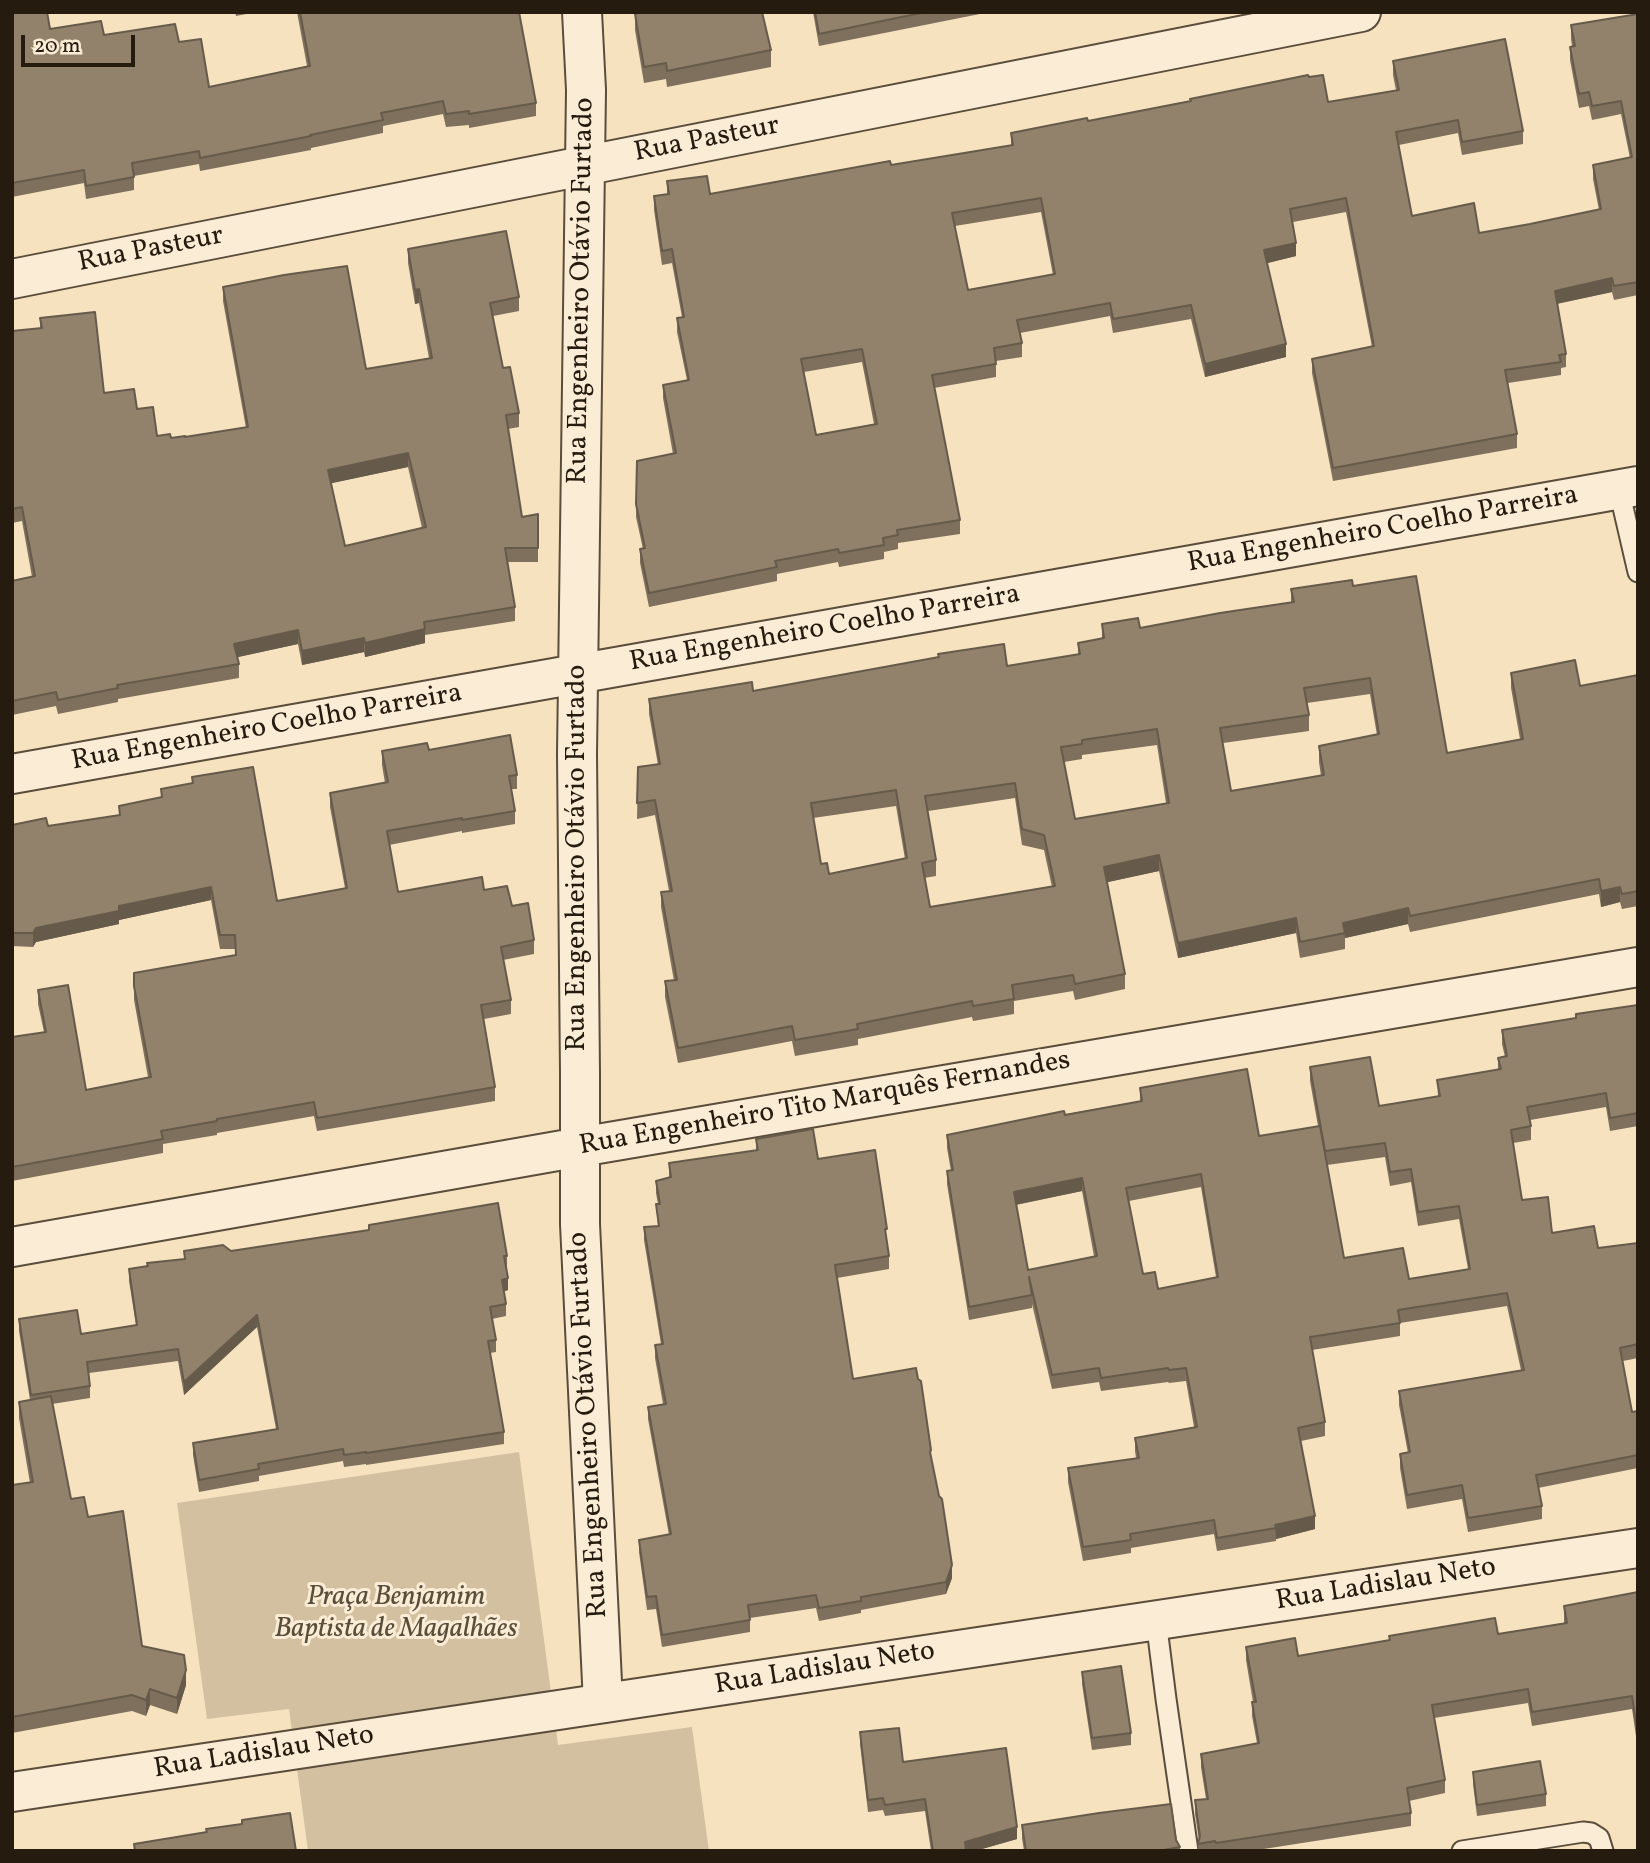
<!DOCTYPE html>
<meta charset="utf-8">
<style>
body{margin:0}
#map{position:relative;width:1650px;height:1863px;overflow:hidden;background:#f7e2bf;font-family:Vollkorn,serif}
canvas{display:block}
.frame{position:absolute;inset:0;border:14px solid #251b0f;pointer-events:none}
.scale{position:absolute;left:21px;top:35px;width:114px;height:32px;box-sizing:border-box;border:4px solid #251b0f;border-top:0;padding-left:9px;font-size:21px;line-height:24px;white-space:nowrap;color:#251b0f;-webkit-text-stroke:5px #faecd5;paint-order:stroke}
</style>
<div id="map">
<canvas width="1650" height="1863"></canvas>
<div class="frame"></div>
<div class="scale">20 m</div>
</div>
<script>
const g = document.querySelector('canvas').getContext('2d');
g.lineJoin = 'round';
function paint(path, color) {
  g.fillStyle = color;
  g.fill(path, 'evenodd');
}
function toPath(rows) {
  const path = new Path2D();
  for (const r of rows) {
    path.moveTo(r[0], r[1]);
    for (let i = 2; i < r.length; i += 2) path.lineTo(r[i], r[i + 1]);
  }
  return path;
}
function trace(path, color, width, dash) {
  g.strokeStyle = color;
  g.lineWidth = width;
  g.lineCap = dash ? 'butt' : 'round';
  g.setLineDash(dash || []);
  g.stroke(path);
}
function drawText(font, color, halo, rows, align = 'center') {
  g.font = font + ' Vollkorn,serif';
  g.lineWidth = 6;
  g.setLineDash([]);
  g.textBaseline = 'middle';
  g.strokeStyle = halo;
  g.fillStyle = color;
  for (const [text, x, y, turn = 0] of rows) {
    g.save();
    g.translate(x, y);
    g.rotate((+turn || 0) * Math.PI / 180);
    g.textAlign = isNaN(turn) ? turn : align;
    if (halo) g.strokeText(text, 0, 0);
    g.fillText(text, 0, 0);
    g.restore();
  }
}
const green = toPath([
 [519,1452,558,1745,692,1727,709,1851,308,1851,289,1709,207,1719,177,1503]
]);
const service = toPath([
 [1619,490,1638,572],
 [1156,1620,1166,1699,1188,1851],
 [1462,1851,1583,1832,1591,1833,1599,1838,1603,1851]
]);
const minor = toPath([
 [582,12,586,90,577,754,580,1074,580,1224,603,1703],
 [12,279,1361,12],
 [12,774,1638,486],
 [12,1247,580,1147,1638,967]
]);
const tertiary = toPath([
 [12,1792,1638,1548]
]);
const wall = toPath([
 [12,12,50,29,104,35,179,42,209,87,307,66,297,12,519,12,536,103,536,116,469,128,469,125,446,127,443,114,383,126,383,133,311,148,311,150,200,171,199,164,134,176,134,190,86,199,84,183,12,197],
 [235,12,257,12,236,16],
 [637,12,762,12,771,50,771,67,667,87,666,79,644,83,635,30,635,14,637,13],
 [813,12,990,12,819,46],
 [1638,14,1638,295,1614,300,1612,292,1557,304,1566,354,1566,367,1561,368,1561,375,1508,383,1517,434,1517,448,1333,481,1312,373,1312,359,1372,347,1346,212,1293,222,1296,256,1267,263,1286,357,1205,377,1191,319,1113,333,1110,316,1020,333,1022,343,1022,357,996,361,996,377,934,388,960,520,960,534,898,543,898,549,884,552,884,559,839,567,838,562,777,574,777,581,649,607,640,563,640,549,643,549,636,517,637,461,673,454,663,398,663,385,687,380,677,332,677,318,682,317,672,263,662,265,654,210,654,196,667,194,667,181,710,194,891,165,1011,145,1011,133,1088,121,1309,77,1328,102,1396,90,1393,75,1393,61,1523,131,1523,144,1462,155,1458,133,1399,145,1412,216,1479,233,1530,224,1599,210,1593,179,1593,165,1630,158,1621,114,1592,120,1589,106,1579,108,1570,60,1570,47,1572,46,1571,39,1571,25],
 [1041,212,1053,275,968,290,955,226],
 [862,362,874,424,816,435,804,372],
 [408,249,519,297,519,311,493,316,503,368,519,413,519,427,508,429,522,517,538,514,538,562,508,562,515,607,515,621,425,635,425,643,365,657,364,652,302,665,298,644,237,657,239,664,239,678,118,699,118,702,58,714,56,706,12,715,12,581,32,577,22,521,12,523,12,331,40,328,40,318,104,393,137,409,157,436,171,438,185,437,246,428,223,301,223,287,366,369,429,358,419,303,415,304,408,263],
 [408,467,422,528,345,546,331,483],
 [1353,586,1447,753,1520,739,1511,688,1511,673,1580,686,1638,675,1638,906,1622,909,1620,902,1601,907,1599,894,1410,932,1408,924,1345,938,1345,949,1300,958,1296,933,1178,958,1159,871,1107,882,1125,974,1125,989,1075,1000,1073,991,1014,1001,1014,1014,973,1021,972,1017,858,1039,858,1045,795,1056,792,1041,678,1063,665,997,665,981,674,981,661,907,661,892,669,891,655,815,637,819,638,767,658,765,649,714,649,699,753,691,1007,666,1078,655,1078,643,1102,639,1102,624,1140,628,1291,602,1291,589],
 [1370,694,1377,735,1319,746,1319,762,1321,776,1231,791,1223,743,1309,731,1309,715,1307,703],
 [1157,745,1166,803,1075,819,1064,762,1082,759,1082,755],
 [1015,798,1022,845,1044,850,1052,887,930,907,924,878,936,876,936,860,928,811],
 [896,806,905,859,829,874,821,864,813,818],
 [429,750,517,775,517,789,511,789,515,811,515,824,462,833,462,831,389,845,398,892,484,890,512,906,534,940,534,954,503,960,511,1000,511,1014,484,1019,495,1087,495,1101,317,1131,314,1116,217,1133,217,1135,163,1144,163,1153,12,1181,12,1037,44,1032,38,1004,38,990,86,1090,148,1077,134,1000,134,973,235,955,235,949,220,949,211,900,119,920,119,924,36,942,33,947,12,946,12,825,48,826,119,815,119,806,161,797,161,789,192,783,192,777,277,901,345,888,330,807,330,793,385,783,382,765,382,751],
 [1638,1005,1638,1126,1610,1131,1606,1107,1530,1120,1531,1126,1531,1140,1513,1143,1522,1200,1552,1233,1598,1248,1638,1243,1638,1358,1623,1361,1632,1412,1638,1411,1638,1468,1538,1488,1542,1506,1542,1519,1468,1532,1462,1499,1407,1509,1400,1468,1400,1454,1408,1453,1399,1405,1399,1391,1521,1370,1507,1306,1400,1323,1400,1336,1312,1350,1325,1422,1325,1436,1301,1441,1315,1529,1276,1539,1276,1541,1217,1551,1214,1534,1131,1548,1131,1553,1083,1561,1068,1482,1068,1468,1136,1458,1135,1451,1135,1438,1194,1427,1186,1381,1169,1383,1168,1382,1101,1391,1099,1382,1052,1389,1032,1304,1032,1308,969,1320,947,1184,947,1171,951,1171,947,1148,947,1135,1140,1101,1140,1088,1259,1136,1318,1126,1310,1081,1310,1067,1379,1106,1438,1096,1437,1080,1498,1070,1498,1058,1505,1057,1502,1044,1502,1030,1576,1018],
 [1385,1157,1390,1186,1411,1182,1418,1226,1459,1219,1468,1269,1409,1279,1344,1258,1327,1165],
 [1201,1187,1216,1277,1158,1289,1143,1274,1129,1201],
 [1082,1191,1094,1256,1028,1270,1016,1205],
 [756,1139,818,1159,887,1242,889,1256,889,1269,837,1278,853,1379,931,1460,952,1578,946,1594,861,1610,861,1613,819,1621,816,1608,750,1618,750,1632,662,1647,656,1609,647,1610,639,1552,639,1540,669,1535,648,1419,648,1407,663,1404,655,1358,655,1345,661,1344,644,1240,644,1227,658,1226,656,1204,658,1204,656,1193,656,1181,669,1177,669,1163,756,1151],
 [369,1225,507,1256,507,1268,506,1268,508,1290,504,1291,506,1304,506,1316,492,1319,496,1340,496,1352,490,1353,504,1432,504,1444,366,1465,366,1464,344,1467,343,1461,259,1476,259,1481,199,1492,193,1455,193,1443,276,1429,257,1327,184,1395,178,1361,89,1373,90,1386,90,1398,52,1404,71,1499,88,1517,142,1646,186,1685,177,1714,150,1705,146,1716,132,1711,12,1733,12,1485,30,1483,19,1418,19,1402,30,1400,19,1331,19,1319,81,1334,136,1325,129,1281,129,1269,184,1259,184,1251,231,1251,369,1230],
 [1638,1592,1638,1750,1632,1709,1532,1726,1528,1703,1434,1718,1445,1780,1445,1793,1409,1801,1411,1813,1411,1826,1251,1851,1198,1851,1199,1841,1195,1814,1195,1800,1206,1799,1201,1767,1201,1754,1257,1743,1252,1716,1252,1702,1253,1702,1246,1660,1246,1647,1298,1656,1389,1640,1389,1636,1498,1634,1564,1623,1564,1606],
 [1082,1672,1131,1733,1131,1745,1092,1750,1082,1684],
 [860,1732,903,1762,1017,1839,975,1851,931,1851,925,1811,885,1816,883,1810,868,1812,860,1744],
 [1473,1772,1546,1794,1546,1806,1477,1816,1473,1784],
 [1022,1825,1176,1840,1180,1847,1180,1851,1024,1851,1022,1838]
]);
const shadedWall = toPath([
 [1296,243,1296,256,1264,264,1264,250],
 [1612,278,1612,292,1555,304,1555,291],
 [419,289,419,303,415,304,415,290],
 [1286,344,1286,357,1205,377,1205,364],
 [408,453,408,467,328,484,328,470],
 [425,629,425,643,365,657,365,643],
 [298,630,298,644,234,658,234,644],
 [364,638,364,652,302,665,302,651],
 [1159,855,1159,871,1104,883,1104,867],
 [211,887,211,900,119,920,119,924,36,942,33,947,33,933,36,928,119,906],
 [1620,887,1620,902,1601,907,1601,891],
 [1408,908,1408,924,1345,938,1343,923],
 [1296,918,1296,933,1178,958,1178,943],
 [1082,1178,1082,1191,1014,1205,1014,1192],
 [508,1278,508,1290,502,1292,502,1280],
 [257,1315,257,1327,184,1395,184,1382],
 [1315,1516,1315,1529,1276,1539,1275,1525],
 [952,1565,952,1578,946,1594,946,1582],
 [186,1670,186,1685,177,1714,177,1698],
 [150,1689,150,1705,146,1716,146,1700],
 [1017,1827,1017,1839,975,1851,965,1851,965,1842]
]);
const building = toPath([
 [12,12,47,12,50,29,101,21,104,35,175,24,179,42,201,39,209,87,310,66,300,12,519,12,536,103,469,114,469,111,446,114,443,101,381,113,383,120,310,135,311,136,200,158,199,151,132,163,134,177,86,186,84,170,12,183,12,12],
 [640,12,762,12,771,50,667,71,666,63,644,67,635,14,640,12],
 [815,12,926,12,819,34,815,12],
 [1638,14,1638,233,1637,233,1638,282,1614,286,1612,278,1555,291,1566,354,1559,355,1561,362,1505,370,1517,434,1333,468,1312,359,1374,346,1346,198,1290,209,1296,243,1264,250,1286,344,1205,364,1191,305,1113,319,1110,303,1017,320,1022,343,994,348,996,364,932,375,960,520,897,530,898,535,883,538,884,545,839,553,838,549,775,561,777,567,649,593,640,549,645,548,636,504,637,461,676,453,663,385,689,380,677,318,684,317,672,249,662,251,654,196,669,194,667,181,707,176,710,194,890,161,891,165,1013,145,1011,133,1087,118,1088,121,1191,101,1190,99,1308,75,1309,77,1323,75,1328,102,1399,90,1393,61,1505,39,1523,131,1462,142,1458,120,1396,132,1412,216,1474,203,1479,233,1530,224,1601,209,1593,165,1632,157,1621,101,1592,106,1589,92,1579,94,1570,47,1575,46,1571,25,1638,14],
 [1041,198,1055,274,968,290,952,213,1041,198],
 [862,349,877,424,816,435,801,359,862,349],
 [506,231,519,297,490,303,503,368,510,367,519,413,506,415,522,517,538,514,538,548,505,548,515,607,424,622,425,629,365,643,364,638,302,651,298,630,234,644,239,664,117,685,118,688,58,700,56,692,12,701,12,581,35,576,22,507,12,509,12,331,42,328,40,318,95,312,104,393,134,389,137,409,153,407,157,436,170,434,171,438,185,436,185,437,248,427,223,287,284,275,347,266,366,369,432,358,419,289,415,290,408,249,506,231],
 [408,453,426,527,345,546,328,470,408,453],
 [1416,576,1447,753,1523,739,1511,673,1575,660,1580,686,1638,675,1638,891,1622,894,1620,887,1601,891,1599,879,1410,916,1408,908,1343,923,1345,933,1300,942,1296,918,1178,943,1159,855,1104,867,1125,974,1075,984,1073,975,1012,985,1014,999,973,1006,972,1001,857,1024,858,1029,795,1040,792,1026,678,1048,665,981,677,980,661,892,672,891,655,800,637,803,638,767,660,764,649,699,752,682,753,691,939,657,938,654,1004,644,1007,666,1080,654,1078,643,1104,638,1102,624,1138,618,1140,628,1220,613,1294,602,1291,589,1352,580,1353,586,1416,576],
 [1370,678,1379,734,1319,746,1324,775,1231,791,1220,728,1309,715,1304,688,1370,678],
 [1157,729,1169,803,1075,819,1061,747,1082,744,1082,740,1157,729],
 [1015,783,1022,829,1044,835,1055,886,930,907,922,863,936,860,925,796,1015,783],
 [896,790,907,858,829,874,827,863,821,864,811,803,896,790],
 [510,735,517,775,509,776,515,811,462,820,462,818,387,831,398,892,482,877,484,890,507,886,512,906,528,903,534,940,501,947,511,1000,481,1005,495,1087,317,1118,314,1102,217,1119,217,1121,161,1131,163,1139,12,1167,12,1037,46,1032,38,990,68,985,86,1090,151,1077,134,986,134,973,236,955,235,935,220,935,211,887,119,906,119,911,36,928,33,933,12,933,12,825,46,818,48,826,120,815,119,806,162,797,161,789,193,783,192,777,253,767,277,901,347,888,330,793,388,782,382,751,427,743,429,750,510,735],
 [1638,1005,1638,1113,1610,1118,1606,1093,1527,1107,1531,1126,1511,1130,1522,1200,1548,1197,1552,1233,1594,1226,1598,1248,1638,1243,1638,1344,1620,1348,1632,1412,1638,1411,1638,1455,1536,1475,1542,1506,1468,1518,1462,1485,1407,1495,1400,1454,1410,1452,1399,1391,1524,1370,1507,1293,1398,1310,1400,1323,1310,1337,1325,1422,1298,1428,1315,1516,1275,1525,1276,1528,1217,1538,1214,1520,1130,1534,1131,1540,1083,1547,1068,1468,1139,1458,1135,1438,1197,1427,1186,1368,1169,1370,1168,1368,1101,1378,1099,1368,1052,1375,1029,1277,1032,1295,969,1307,947,1171,953,1170,947,1135,1064,1111,1065,1115,1142,1101,1140,1088,1247,1069,1259,1136,1320,1126,1344,1258,1403,1248,1409,1279,1470,1269,1459,1206,1418,1212,1411,1169,1390,1172,1385,1143,1325,1151,1310,1067,1370,1057,1379,1106,1440,1096,1437,1080,1501,1069,1498,1058,1507,1056,1502,1030,1576,1018,1576,1014,1638,1005],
 [1201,1174,1218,1277,1158,1289,1155,1272,1143,1274,1126,1188,1201,1174],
 [1082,1178,1097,1256,1028,1270,1014,1192,1082,1178],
 [813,1129,818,1159,875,1150,887,1229,885,1229,889,1256,835,1265,853,1379,916,1368,918,1379,921,1381,931,1450,930,1452,939,1496,942,1499,952,1565,946,1582,861,1597,861,1601,819,1608,816,1595,748,1605,750,1620,662,1635,656,1596,647,1597,639,1540,671,1534,648,1407,666,1404,655,1345,663,1344,644,1227,659,1226,656,1204,660,1204,656,1181,671,1177,669,1163,758,1150,756,1139,813,1129],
 [498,1203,507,1256,504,1256,508,1278,502,1280,506,1304,490,1307,496,1340,488,1341,504,1432,366,1453,366,1452,344,1455,343,1449,258,1464,259,1469,199,1480,193,1443,278,1429,257,1315,184,1382,178,1349,87,1362,90,1386,31,1395,19,1319,77,1310,81,1334,137,1325,129,1269,148,1266,147,1263,185,1259,184,1251,223,1245,231,1251,369,1230,369,1225,498,1203],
 [51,1396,71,1499,84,1497,88,1517,123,1511,142,1646,184,1655,186,1670,177,1698,150,1689,146,1700,132,1695,12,1717,12,1485,33,1482,19,1402,51,1396],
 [1638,1592,1638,1736,1632,1696,1532,1712,1528,1689,1432,1705,1445,1780,1407,1788,1411,1813,1216,1843,1215,1841,1198,1844,1200,1836,1195,1800,1208,1799,1201,1754,1259,1743,1252,1702,1256,1702,1246,1647,1295,1638,1298,1656,1390,1640,1389,1636,1495,1618,1498,1634,1567,1623,1564,1606,1638,1592],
 [1121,1666,1131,1733,1092,1738,1082,1672,1121,1666],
 [899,1728,903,1762,1006,1748,1017,1827,965,1842,966,1851,933,1851,925,1799,885,1805,883,1798,868,1800,860,1732,899,1728],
 [1540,1761,1546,1794,1477,1805,1473,1772,1540,1761],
 [1171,1804,1176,1840,1180,1847,1158,1851,1026,1851,1022,1825,1099,1813,1171,1804],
 [290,1813,296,1851,135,1851,134,1844,207,1832,206,1829,242,1824,242,1820,290,1813]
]);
const streetNames = [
 ["Rua Pasteur",707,141,-11],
 ["Rua Pasteur",151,251,-11],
 ["Rua Engenheiro Otávio Furtado",583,291,-89],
 ["Rua Engenheiro Coelho Parreira",1383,531,-10],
 ["Rua Engenheiro Coelho Parreira",825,630,-10],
 ["Rua Engenheiro Coelho Parreira",267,729,-10],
 ["Rua Engenheiro Otávio Furtado",579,858,-90],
 ["Rua Engenheiro Tito Marquês Fernandes",825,1105,-10],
 ["Rua Engenheiro Otávio Furtado",590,1425,-93],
 ["Rua Ladislau Neto",1386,1586,-9],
 ["Rua Ladislau Neto",825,1670,-9],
 ["Rua Ladislau Neto",264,1754,-9]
];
const parkNames = [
 ["Praça Benjamim",396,1599],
 ["Baptista de Magalhães",396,1631]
];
paint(green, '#d3c0a1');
trace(service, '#5a4d3b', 23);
trace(minor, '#5a4d3b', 42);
trace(tertiary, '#5a4d3b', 42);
trace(service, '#faecd5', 19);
trace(minor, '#faecd5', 38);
trace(tertiary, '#faecd5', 38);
paint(wall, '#7e705c');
paint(shadedWall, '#665b4b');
paint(building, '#92826b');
trace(building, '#665b4b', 2);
drawText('28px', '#251b0f', '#faecd5', streetNames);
drawText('italic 28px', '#594d3b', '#faecd5', parkNames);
</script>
